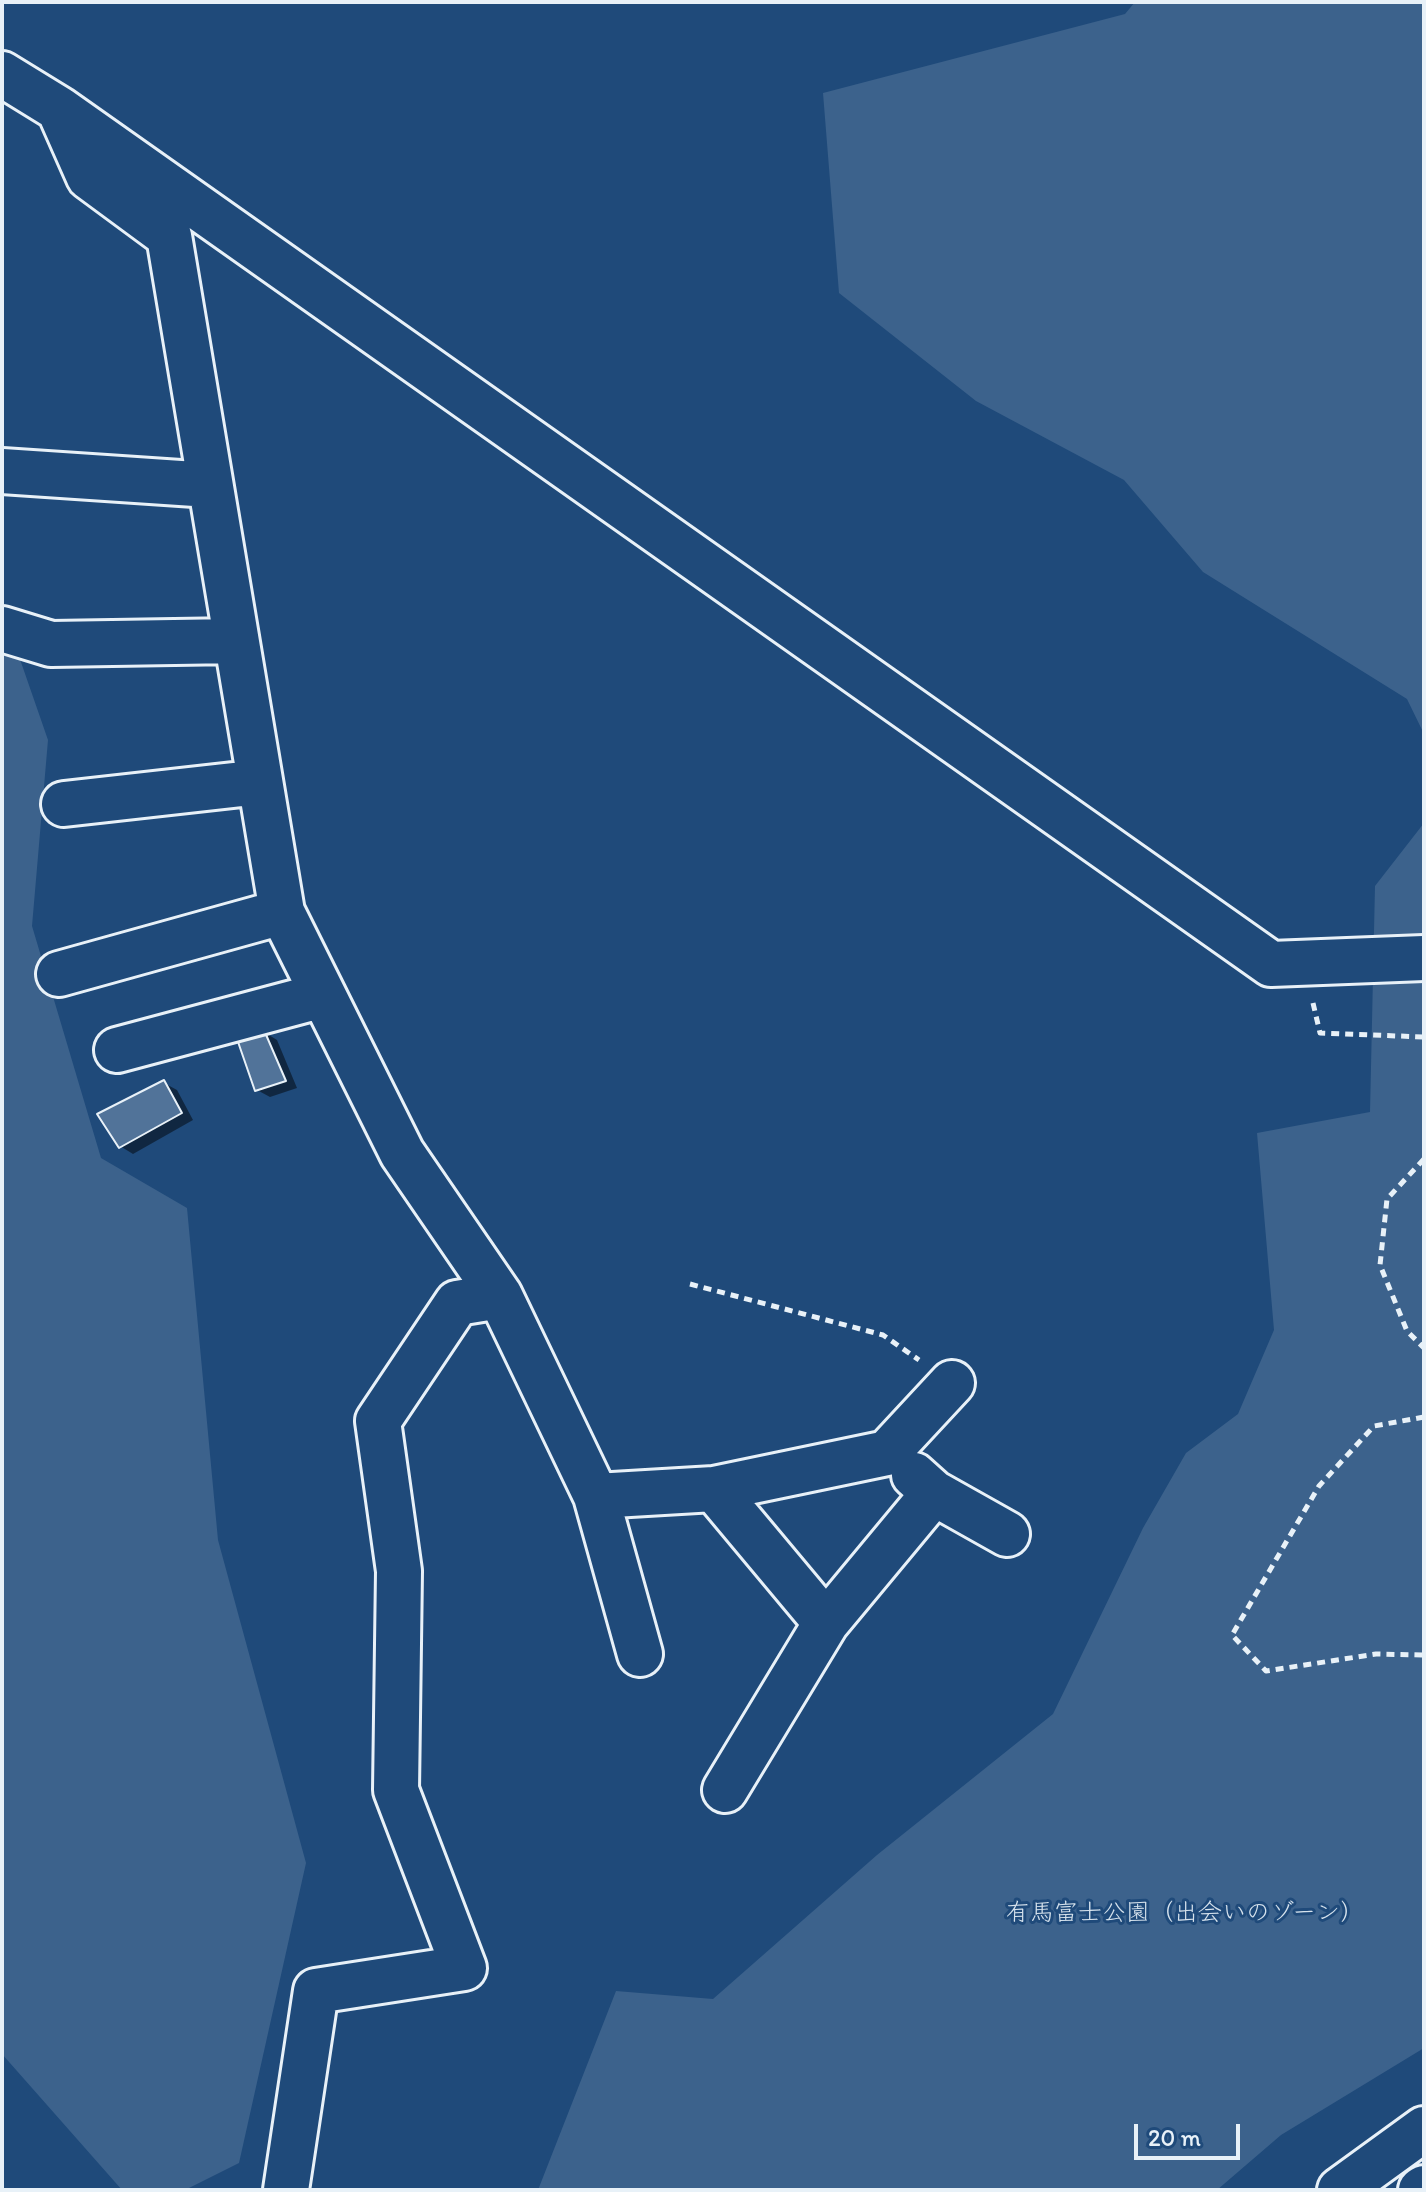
<!DOCTYPE html>
<meta charset="utf-8">
<style>
body{margin:0}
#map{position:relative;width:1426px;height:2192px;overflow:hidden;background:#1f4a7a;font-family:Itim,sans-serif}
canvas{display:block}
.frame{position:absolute;inset:0;border:4px solid #e8f1f8;pointer-events:none}
.scale{position:absolute;left:1134px;top:2124px;width:106px;height:36px;box-sizing:border-box;border:4px solid #e8f1f8;border-top:0;padding-left:10px;font-size:24px;line-height:28px;white-space:nowrap;color:#e8f1f8;-webkit-text-stroke:6px #1f4a7a;paint-order:stroke}
</style>
<div id="map">
<canvas width="1426" height="2192"></canvas>
<div class="frame"></div>
<div class="scale">20 m</div>
</div>
<script>
const g = document.querySelector('canvas').getContext('2d');
g.lineJoin = 'round';
function paint(path, color) {
  g.fillStyle = color;
  g.fill(path, 'evenodd');
}
function toPath(rows) {
  const path = new Path2D();
  for (const r of rows) {
    path.moveTo(r[0], r[1]);
    for (let i = 2; i < r.length; i += 2) path.lineTo(r[i], r[i + 1]);
  }
  return path;
}
function trace(path, color, width, dash) {
  g.strokeStyle = color;
  g.lineWidth = width;
  g.lineCap = dash ? 'butt' : 'round';
  g.setLineDash(dash || []);
  g.stroke(path);
}
function drawText(font, color, halo, rows, align = 'center') {
  g.font = font + ' Itim,"Klee One",sans-serif';
  g.lineWidth = 6;
  g.setLineDash([]);
  g.textBaseline = 'middle';
  g.strokeStyle = halo;
  g.fillStyle = color;
  for (const [text, x, y, turn = 0] of rows) {
    g.save();
    g.translate(x, y);
    g.rotate((+turn || 0) * Math.PI / 180);
    g.textAlign = isNaN(turn) ? turn : align;
    if (halo) g.strokeText(text, 0, 0);
    g.fillText(text, 0, 0);
    g.restore();
  }
}
const green = toPath([
 [1135,2,1424,2,1424,734,1407,699,1203,572,1124,480,976,401,839,293,823,93,1125,14],
 [2,638,14,642,48,740,32,926,101,1158,187,1208,218,1540,306,1863,239,2163,185,2190,122,2190,2,2054],
 [1424,823,1424,2048,1281,2135,1217,2190,538,2190,616,1991,713,1999,877,1855,1053,1714,1143,1528,1186,1453,1238,1414,1274,1330,1257,1133,1370,1112,1375,886]
]);
const shadow = toPath([
 [264,1032,277,1040,297,1088,270,1097,257,1090],
 [164,1083,177,1090,193,1120,133,1154,120,1146]
]);
const building = toPath([
 [264,1030,286,1081,255,1091,237,1039,264,1030],
 [164,1080,182,1113,119,1148,97,1114,164,1080]
]);
const path = toPath([
 [1313,1003,1320,1033,1424,1037],
 [1424,1159,1387,1199,1380,1265,1407,1331,1424,1348],
 [690,1284,883,1335,919,1360],
 [1424,1417,1374,1426,1319,1486,1232,1635,1266,1671,1376,1654,1424,1655]
]);
const minor = toPath([
 [2,74,59,109,1271,964,1424,958],
 [59,109,89,177,169,236,282,912,402,1153,500,1296,457,1303,378,1421,399,1571,396,1790,464,1968,316,1991,286,2190],
 [2,471,210,485],
 [2,629,51,644,236,641],
 [64,804,260,782],
 [59,974,282,912],
 [117,1050,323,995],
 [500,1296,596,1496,640,1654],
 [914,1475,934,1493,1007,1534],
 [714,1489,826,1623,725,1790],
 [596,1496,714,1489,887,1453,952,1383],
 [826,1623,934,1493]
]);
const major = toPath([
 [1340,2190,1424,2129],
 [1421,2190,1424,2188]
]);
const parkNames = [
 ["有馬富士公園（出会いのゾーン）",1185,1914]
];
paint(green, '#3c628c');
paint(shadow, '#0007');
paint(building, '#517399');
trace(building, '#e8f1f8', 2);
trace(minor, '#e8f1f8', 50);
trace(major, '#e8f1f8', 50);
trace(path, '#e8f1f8', 5, [8, 6]);
trace(minor, '#1f4a7a', 44);
trace(major, '#1f4a7a', 44);
drawText('24px', '#d7e3ed', '#1f4a7a', parkNames);
</script>
